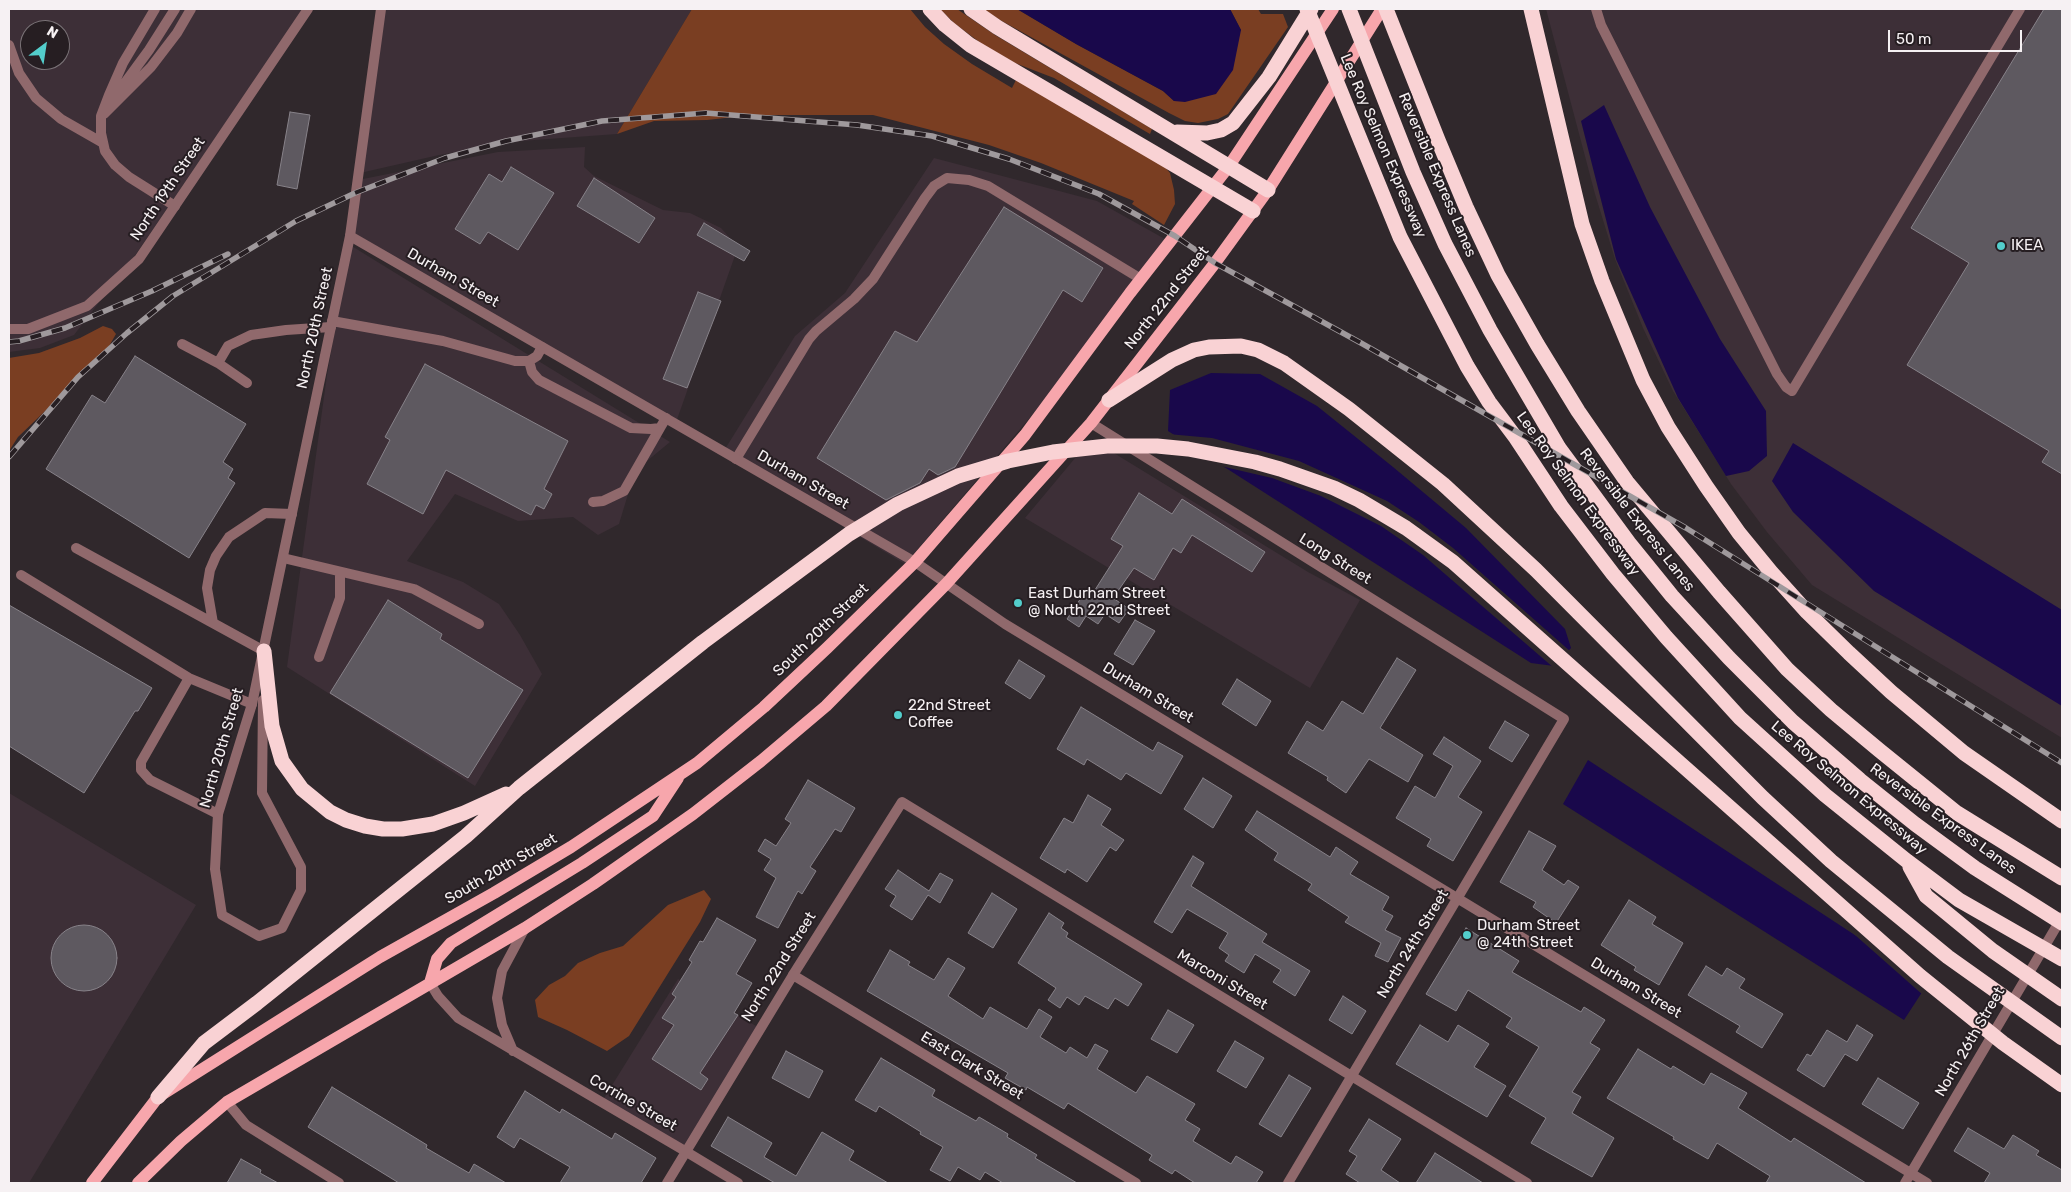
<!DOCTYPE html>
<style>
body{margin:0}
#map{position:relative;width:2071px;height:1192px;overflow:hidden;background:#30282c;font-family:Rubik,sans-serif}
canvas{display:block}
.frame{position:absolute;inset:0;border:10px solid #f6f1f3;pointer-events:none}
.north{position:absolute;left:20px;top:20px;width:50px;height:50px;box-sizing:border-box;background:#261e22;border:1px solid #797276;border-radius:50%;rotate:31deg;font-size:14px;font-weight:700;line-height:20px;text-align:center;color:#f6f1f3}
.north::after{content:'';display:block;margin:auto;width:18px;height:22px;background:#53cdcb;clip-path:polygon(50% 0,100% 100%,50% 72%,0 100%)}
.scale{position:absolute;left:1888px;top:30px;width:134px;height:22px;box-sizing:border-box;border:2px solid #f6f1f3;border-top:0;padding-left:6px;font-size:15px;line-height:18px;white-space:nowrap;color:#f6f1f3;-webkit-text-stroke:4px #261e22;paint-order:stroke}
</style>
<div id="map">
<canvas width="2071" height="1192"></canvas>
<div class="frame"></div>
<div class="north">N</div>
<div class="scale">50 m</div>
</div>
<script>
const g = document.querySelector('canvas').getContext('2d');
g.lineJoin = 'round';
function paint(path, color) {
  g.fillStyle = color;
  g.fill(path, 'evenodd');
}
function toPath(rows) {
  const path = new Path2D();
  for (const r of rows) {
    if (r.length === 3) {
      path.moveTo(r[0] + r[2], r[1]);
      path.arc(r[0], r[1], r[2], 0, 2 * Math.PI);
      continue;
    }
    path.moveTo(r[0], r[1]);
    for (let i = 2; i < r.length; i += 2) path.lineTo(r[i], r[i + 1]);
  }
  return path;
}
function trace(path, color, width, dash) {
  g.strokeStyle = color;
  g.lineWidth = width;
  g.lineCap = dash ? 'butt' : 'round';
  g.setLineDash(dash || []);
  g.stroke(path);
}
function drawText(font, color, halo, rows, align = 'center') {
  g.font = font + ' Rubik,sans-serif';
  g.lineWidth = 4;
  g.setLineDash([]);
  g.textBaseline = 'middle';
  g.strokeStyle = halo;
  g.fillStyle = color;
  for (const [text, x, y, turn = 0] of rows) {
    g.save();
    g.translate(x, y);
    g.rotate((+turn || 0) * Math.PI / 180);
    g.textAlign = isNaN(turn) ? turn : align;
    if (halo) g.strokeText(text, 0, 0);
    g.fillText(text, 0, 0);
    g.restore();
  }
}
const built = toPath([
 [9,9,303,9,136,254,74,335,40,348,9,352],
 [30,30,60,30,60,60,30,60],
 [385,9,692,9,617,134,521,141,439,155,360,173],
 [1546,9,2062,9,2062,738,1812,585,1767,532,1731,484,1673,391,1643,328,1615,259,1595,194],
 [585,147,584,167,594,176,663,210,690,213,721,228,738,247,674,428,353,232,358,180,498,152],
 [934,158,1097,201,1172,243,1039,407,905,564,722,454,795,336,845,293],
 [350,245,670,442,635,471,619,524,598,535,573,517,518,521,455,494,407,561,463,582,499,604,520,635,542,674,475,786,287,667,327,375],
 [1091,439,1308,572,1360,600,1310,688,1025,518],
 [9,793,196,905,29,1183,9,1183],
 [678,979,761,1029,687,1152,601,1103]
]);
const green = toPath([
 [692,9,910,9,925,27,944,44,972,64,1012,88,1016,80,1165,167,1170,173,1174,190,1175,204,1164,225,1132,204,1134,201,1041,163,989,145,873,115,752,115,707,120,654,121,617,134],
 [940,9,957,9,995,35,1152,129,1150,134,1054,78,1015,63,982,44,954,23],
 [983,9,1017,9,1076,44,1163,91,1174,101,1241,30,1230,9,1258,9,1261,14,1283,14,1288,27,1228,114,1218,119,1198,123,1185,121,1169,113,1000,20],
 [103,326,112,329,116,334,108,348,85,373,18,437,9,451,9,358,39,353,80,338],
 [704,890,711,899,700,922,629,1036,607,1051,567,1030,538,1017,535,1000,549,985,565,976,578,963,600,953,623,946,668,905]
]);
const water = toPath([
 [1017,9,1230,9,1241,30,1233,70,1216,94,1185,102,1174,101,1163,91,1076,44],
 [1604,105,1650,207,1720,339,1766,411,1767,456,1749,471,1726,476,1678,398,1616,259,1581,121],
 [1211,373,1260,374,1317,406,1393,467,1466,528,1565,629,1571,648,1554,666,1531,663,1168,431,1170,390],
 [1793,443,2062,610,2062,706,1874,591,1793,512,1772,481],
 [1588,760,1928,983,1904,1020,1563,804]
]);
const pier = toPath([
 [1168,434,1212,438,1299,461,1387,501,1419,522,1453,548,1571,652,1554,668,1423,555,1381,526,1321,496,1272,478,1216,465],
 [1838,920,1929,981,1930,984,1923,995]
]);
const building = toPath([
 [2044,9,2062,9,2062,474,2042,462,2049,451,1907,365,1969,263,1911,228,2044,9],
 [290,112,310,115,297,189,277,185,290,112],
 [511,167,554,193,518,250,488,232,480,244,455,229,489,174,502,182,511,167],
 [594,178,655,218,639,243,577,206,594,178],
 [1004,207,1103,268,1082,302,1063,290,955,467,938,475,929,469,920,483,886,500,817,458,895,331,917,342,1004,207],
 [704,223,750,251,744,261,697,235,704,223],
 [698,292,721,301,687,388,663,379,698,292],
 [135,356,246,424,223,462,233,469,228,478,235,483,189,558,46,469,92,395,105,403,135,356],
 [425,364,568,441,544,489,552,494,544,509,536,505,531,515,446,470,423,514,367,484,390,440,385,437,425,364],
 [1139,493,1172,514,1182,499,1265,552,1252,572,1192,535,1181,553,1173,548,1154,580,1134,568,1113,598,1129,609,1119,623,1105,614,1098,624,1086,616,1079,627,1067,619,1087,589,1093,593,1116,557,1123,546,1111,539,1139,493],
 [388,600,442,634,440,639,523,690,468,778,330,693,388,600],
 [9,605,152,688,138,711,135,711,84,793,9,746,9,605],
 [1135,620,1155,631,1133,665,1114,654,1135,620],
 [1397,658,1416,670,1380,728,1423,755,1408,782,1369,759,1346,793,1327,780,1328,777,1288,753,1307,721,1323,731,1342,701,1363,714,1397,658],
 [1019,660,1045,676,1030,699,1005,683,1019,660],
 [1237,679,1271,701,1256,726,1222,704,1237,679],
 [1081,707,1153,751,1158,742,1183,756,1161,794,1126,773,1121,780,1087,759,1084,765,1057,749,1081,707],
 [1505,721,1529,735,1512,762,1489,748,1505,721],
 [1444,737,1481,761,1458,797,1482,812,1453,861,1427,846,1431,839,1396,818,1415,786,1435,798,1453,766,1433,754,1444,737],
 [1203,778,1232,796,1213,828,1184,809,1203,778],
 [808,780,855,808,841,832,835,829,810,867,816,871,802,894,798,891,778,928,756,917,776,878,764,870,771,859,758,851,765,839,776,846,791,823,785,819,808,780],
 [1088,795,1111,809,1101,825,1124,840,1116,851,1110,847,1087,882,1067,869,1065,873,1040,858,1064,818,1073,823,1088,795],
 [1257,811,1330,857,1336,847,1358,862,1350,874,1389,897,1382,910,1393,916,1385,930,1401,938,1388,962,1375,956,1381,943,1345,922,1349,917,1308,890,1312,884,1274,860,1278,853,1245,830,1257,811],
 [1529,831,1556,846,1542,870,1564,885,1568,880,1579,887,1556,923,1533,907,1536,902,1500,882,1529,831],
 [1193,856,1204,863,1191,886,1267,934,1262,942,1310,971,1295,996,1273,982,1281,970,1255,954,1244,973,1225,961,1229,955,1219,948,1228,933,1187,909,1172,933,1154,922,1193,856],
 [898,870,929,891,940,873,953,880,940,903,928,895,912,920,890,906,896,896,885,889,898,870],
 [992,893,1017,909,993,948,968,933,992,893],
 [1629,900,1656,917,1652,924,1683,943,1659,985,1634,970,1636,967,1601,945,1629,900],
 [1049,913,1064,923,1061,928,1068,933,1066,937,1142,984,1128,1006,1115,998,1108,1009,1085,996,1079,1005,1067,997,1060,1008,1048,1000,1056,988,1018,963,1049,913],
 [717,918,756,940,736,974,752,983,734,1013,738,1015,700,1073,708,1079,701,1090,652,1059,674,1025,662,1018,676,997,672,994,692,962,689,960,700,941,703,942,717,918],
 [84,958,33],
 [1466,928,1519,961,1512,972,1581,1012,1584,1007,1605,1020,1590,1043,1600,1049,1572,1092,1581,1097,1572,1113,1614,1138,1592,1177,1531,1143,1546,1118,1509,1096,1539,1047,1506,1027,1512,1018,1468,990,1456,1011,1426,994,1466,928],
 [890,950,910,962,908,965,934,980,948,958,965,968,948,996,983,1019,990,1007,1027,1029,1039,1009,1052,1017,1040,1037,1066,1053,1070,1047,1087,1058,1095,1044,1108,1051,1097,1069,1136,1093,1147,1076,1195,1104,1185,1120,1200,1129,1193,1141,1231,1164,1236,1156,1263,1172,1256,1183,1195,1183,1175,1170,1172,1174,1149,1160,1152,1155,1068,1103,1064,1109,1027,1087,1026,1090,1005,1078,1008,1073,867,991,890,950],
 [1706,966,1722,976,1727,968,1745,979,1739,988,1783,1014,1762,1048,1736,1032,1740,1026,1688,995,1706,966],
 [1343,996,1366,1011,1352,1034,1329,1020,1343,996],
 [1168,1010,1194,1025,1177,1053,1151,1039,1168,1010],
 [1420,1025,1448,1042,1458,1025,1489,1044,1474,1067,1506,1086,1487,1117,1396,1064,1420,1025],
 [1857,1025,1873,1035,1857,1061,1845,1054,1824,1087,1797,1070,1807,1054,1811,1056,1827,1030,1847,1042,1857,1025],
 [1235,1041,1264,1058,1246,1088,1217,1071,1235,1041],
 [1638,1049,1671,1069,1673,1066,1704,1085,1711,1073,1747,1093,1738,1108,1791,1142,1794,1138,1866,1183,1766,1183,1770,1176,1717,1143,1708,1159,1673,1139,1674,1137,1607,1098,1638,1049],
 [786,1051,823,1071,809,1098,772,1078,786,1051],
 [881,1058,935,1090,932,1096,976,1121,979,1117,1008,1134,1007,1137,1037,1155,1035,1158,1077,1183,1003,1183,985,1172,980,1180,958,1167,950,1181,930,1170,943,1147,920,1134,921,1132,879,1106,876,1112,855,1100,881,1058],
 [1289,1075,1311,1088,1281,1137,1259,1124,1289,1075],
 [1878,1078,1919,1103,1903,1129,1862,1104,1878,1078],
 [332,1087,427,1145,426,1148,469,1173,474,1164,506,1183,399,1183,308,1127,332,1087],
 [525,1091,560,1113,562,1109,612,1139,615,1133,656,1158,641,1183,560,1183,570,1167,520,1138,514,1148,497,1137,525,1091],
 [728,1117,772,1143,764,1157,796,1176,822,1132,854,1151,849,1160,888,1183,775,1183,711,1146,728,1117],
 [1369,1119,1401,1139,1381,1170,1400,1183,1360,1183,1346,1174,1357,1156,1349,1151,1369,1119],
 [1968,1128,2004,1149,2013,1135,2039,1151,2036,1155,2062,1170,2062,1183,1984,1183,1990,1173,1954,1151,1968,1128],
 [1435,1153,1483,1183,1416,1183,1435,1153],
 [241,1159,261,1170,260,1173,278,1183,227,1183,241,1159]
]);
const service = toPath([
 [155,9,123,63,109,95,101,116,101,133,105,151,115,165,129,177,175,206],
 [1596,9,1601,25,1777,374,1786,387,1792,391,2020,9],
 [9,45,19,73,36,98,61,119,103,143],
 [116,95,149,50,175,9],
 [104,114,151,67,177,33,191,9],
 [332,321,443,341,515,361,529,361,537,356,542,347],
 [182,344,218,363,247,383],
 [529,361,532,372,539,380,631,428,651,429,660,428,666,418],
 [218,363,228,346,251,335,286,330,331,327],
 [736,459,809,339,816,331,854,299,873,279,925,198,934,186,947,178,969,180,988,186,1141,279],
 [593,502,603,501,624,491,660,428],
 [76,548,264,651],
 [283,558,414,589,479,624],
 [21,575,189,678,252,704],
 [213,623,207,588,210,570,216,556,229,537,265,513,292,514],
 [319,657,340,598,340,573],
 [189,678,141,762,141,770,150,780,218,814]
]);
const minor = toPath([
 [350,236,915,562,1005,624,1927,1183],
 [9,329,28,329,87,306,139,259,308,9],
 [1091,423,1564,719,1288,1183],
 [793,975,902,802,1527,1183],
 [227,1102,246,1125,339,1183],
 [685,1151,738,1183],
 [1905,1183,2062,917]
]);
const tertiary = toPath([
 [263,700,262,793,301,867,301,890,282,928,259,936,222,915,215,869,218,814,252,704,350,236,381,9],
 [430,983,438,996,458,1018,685,1151],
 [513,1051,502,1025,497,998,502,971,525,928],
 [667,1183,793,975,1136,1183]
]);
const primary = toPath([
 [430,983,437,959,451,943,582,863,653,816,678,778],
 [92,1183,158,1097,380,957,494,893,571,847,697,763,764,707,827,648,915,562,1025,435,1130,293,1229,166,1333,9],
 [138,1183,181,1141,227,1102,525,928,593,884,693,814,761,761,826,706,946,584,1091,423,1215,263,1268,190,1382,9]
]);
const motorway = toPath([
 [930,9,945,25,970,45,1253,211],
 [971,9,997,27,1268,190],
 [1307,9,1400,237,1467,366,1489,402,1516,438,1561,506,1613,574,1666,637,1740,718,1825,795,1907,861,1959,900,2062,959],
 [1349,9,1413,172,1445,244,1490,330,1559,448,1629,543,1672,596,1729,658,1793,722,1860,780,1915,824,1975,868,2062,923],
 [1386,9,1438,140,1466,207,1498,275,1537,344,1578,411,1627,482,1719,592,1787,669,1831,710,1879,750,1957,813,2062,878],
 [1531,9,1582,224,1602,281,1643,380,1668,427,1706,486,1739,533,1771,572,1807,612,1849,653,1891,692,1964,753,2062,821],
 [1177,132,1207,133,1221,130,1233,123,1269,77,1311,9],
 [1109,400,1172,360,1194,350,1209,347,1241,346,1258,350,1284,363,1349,409,1443,484,1536,570,1763,798,1831,861,1948,957,2062,1038],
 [264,651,272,726,282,761,302,789,330,812,346,820,365,826,383,829,402,829,433,824,464,813,506,794],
 [1910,867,1926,896,1993,951,2062,999],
 [158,1097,204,1043,257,1003,466,836,519,788,703,642,849,534,898,504,958,476,1008,461,1053,452,1107,446,1157,446,1188,449,1255,462,1280,469,1334,488,1359,500,1406,528,1453,562,1920,976,2003,1043,2062,1085]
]);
const rail = toPath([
 [9,342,19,341,65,328,152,291,228,254],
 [9,457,78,377,127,333,173,296,296,221,355,193,445,158,506,141,602,121,706,113,857,125,932,136,1009,159,1099,194,1175,236,1215,263,1361,343,1686,528,2062,763]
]);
const markers = [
 [2001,246,5,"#53cdcb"],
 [1018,603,5,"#53cdcb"],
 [898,715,5,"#53cdcb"],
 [1467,935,5,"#53cdcb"]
];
const streetNames = [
 ["Lee Roy Selmon Expressway",1383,146,67],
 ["Reversible Express Lanes",1437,175,67],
 ["North 19th Street",168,189,-56],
 ["Durham Street",453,278,30],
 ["North 22nd Street",1167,298,-52],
 ["North 20th Street",315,328,-78],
 ["Durham Street",803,480,30],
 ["Lee Roy Selmon Expressway",1578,494,54],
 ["Reversible Express Lanes",1637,520,52],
 ["Long Street",1335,559,32],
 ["South 20th Street",821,630,-44],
 ["Durham Street",1148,693,31],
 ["North 20th Street",222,748,-74],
 ["Lee Roy Selmon Expressway",1849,788,40],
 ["Reversible Express Lanes",1943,819,36],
 ["South 20th Street",501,869,-30],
 ["North 24th Street",1413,944,-59],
 ["North 22nd Street",779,967,-58],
 ["Marconi Street",1222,980,31],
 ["Durham Street",1636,988,31],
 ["North 26th Street",1970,1042,-60],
 ["East Clark Street",972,1066,31],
 ["Corrine Street",633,1103,30]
];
const poiNames = [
 ["IKEA",2011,246],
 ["East Durham Street",1028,594],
 ["@ North 22nd Street",1028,611],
 ["22nd Street",908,706],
 ["Coffee",908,723],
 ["Durham Street",1477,926],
 ["@ 24th Street",1477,943]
];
paint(built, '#3d2f37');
paint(green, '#7a3e22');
paint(water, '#19084b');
paint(pier, '#30282c');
paint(building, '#5e5960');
trace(building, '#878289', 1);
trace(service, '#90696c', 10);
trace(minor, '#90696c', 10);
trace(tertiary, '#90696c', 10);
trace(primary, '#f7a6ac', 12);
trace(motorway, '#f9d2d4', 15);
trace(rail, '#9f999c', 5.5);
trace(rail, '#261e22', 4, [11]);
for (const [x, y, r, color] of markers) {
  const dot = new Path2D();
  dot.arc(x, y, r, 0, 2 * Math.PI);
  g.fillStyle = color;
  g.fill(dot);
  trace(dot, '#261e22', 2);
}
drawText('15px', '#f6f1f3', '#261e22', streetNames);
drawText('15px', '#f6f1f3', '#261e22', poiNames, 'left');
</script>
